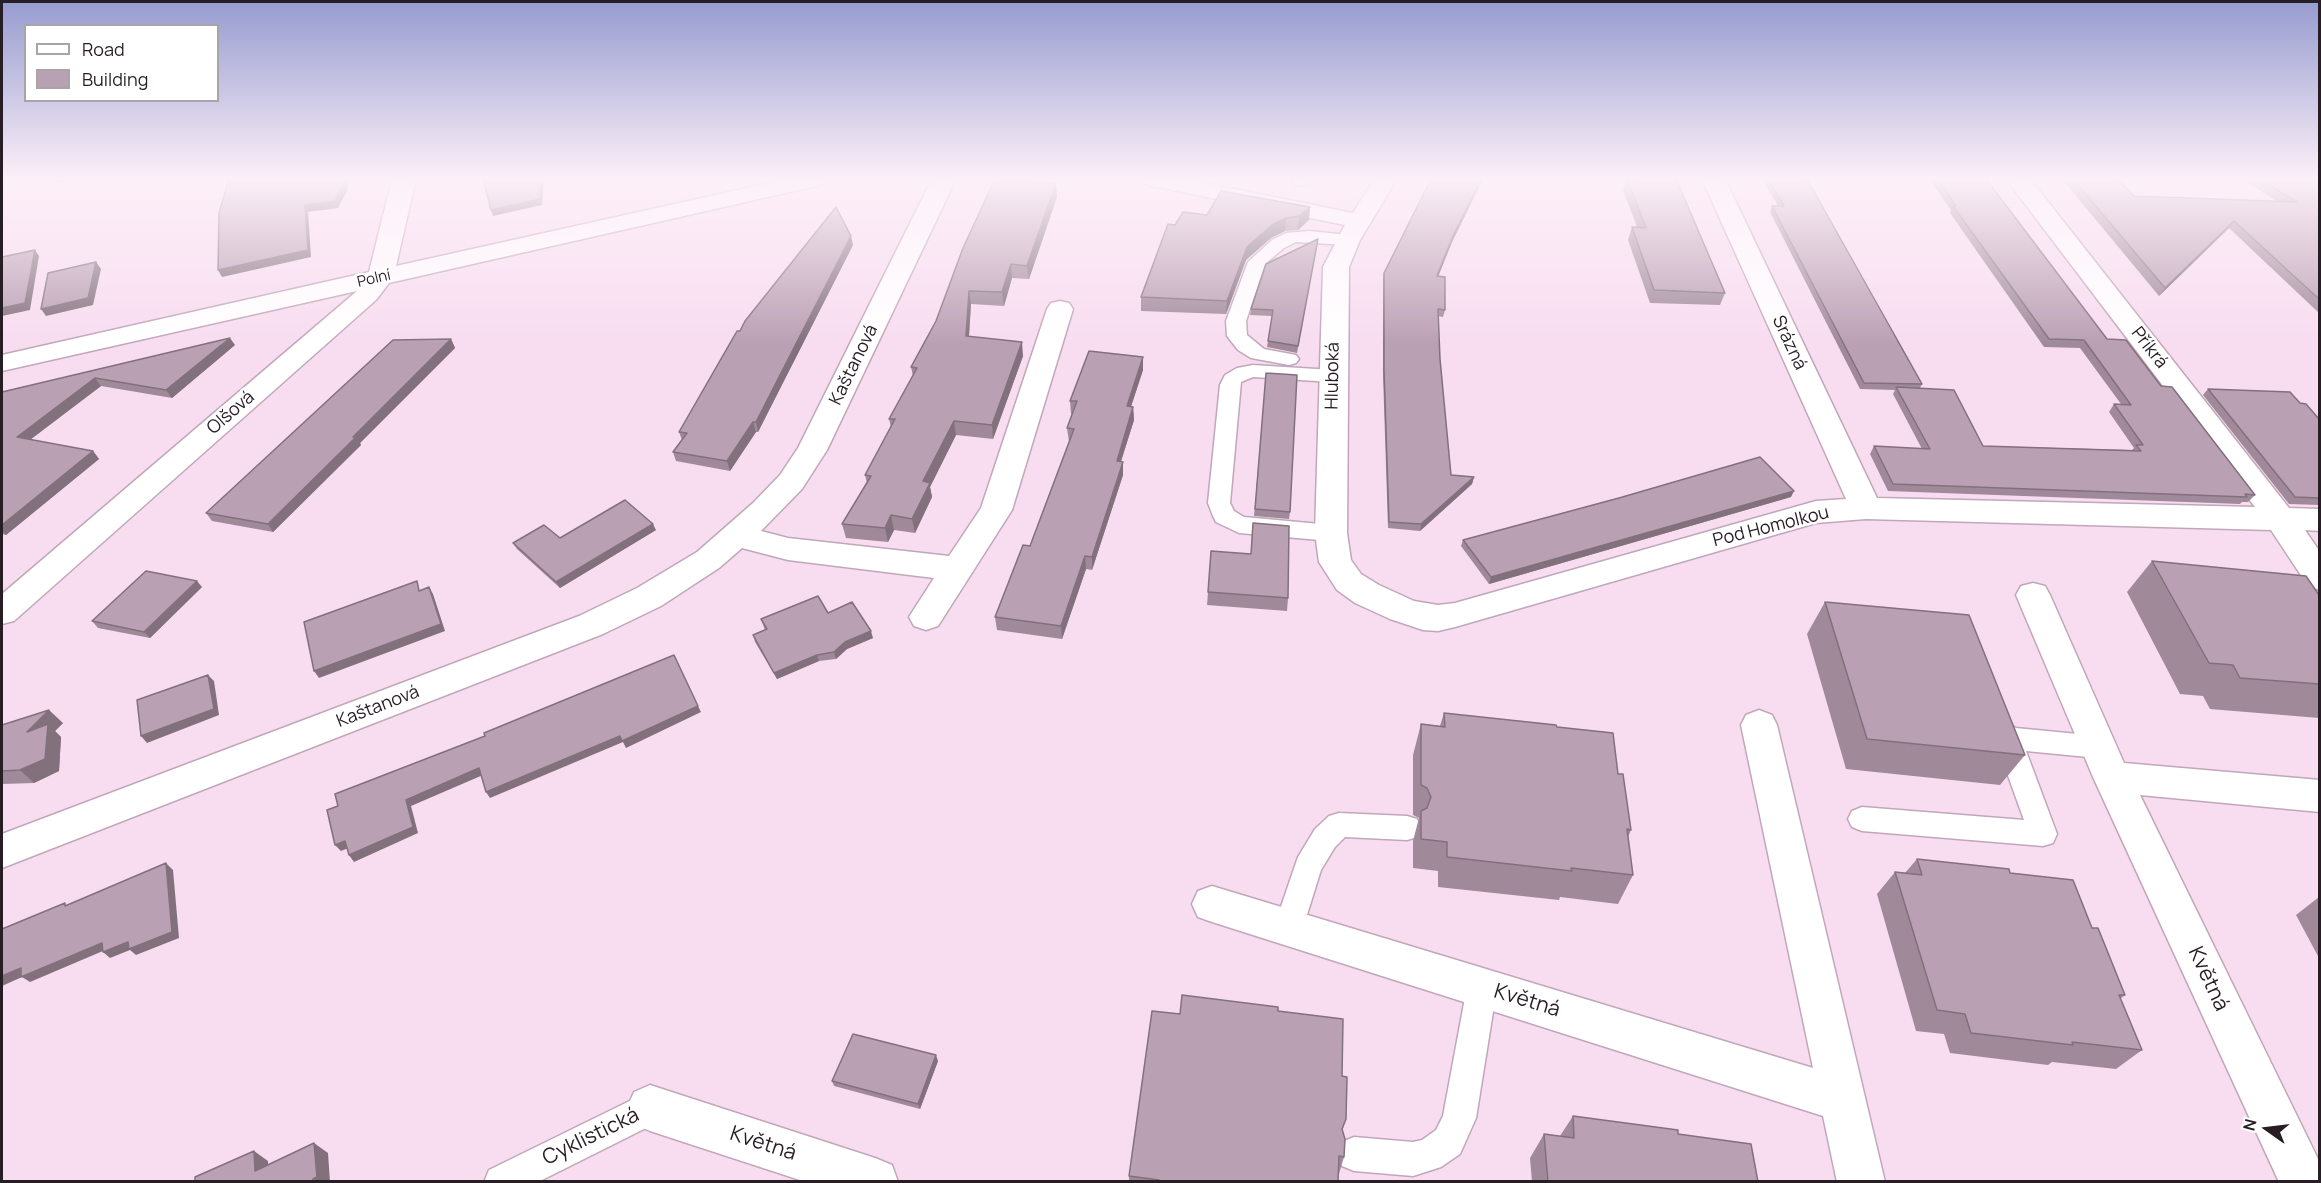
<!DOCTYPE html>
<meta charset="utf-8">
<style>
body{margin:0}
#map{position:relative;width:2321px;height:1183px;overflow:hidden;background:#f8ddf0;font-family:Manrope,sans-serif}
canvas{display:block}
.frame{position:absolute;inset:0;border:3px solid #271d24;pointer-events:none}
.legend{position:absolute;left:24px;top:24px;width:195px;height:78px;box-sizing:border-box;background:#fff;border:2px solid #a9a5a7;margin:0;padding:8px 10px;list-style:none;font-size:18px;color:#271d24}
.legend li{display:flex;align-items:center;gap:12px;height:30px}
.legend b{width:30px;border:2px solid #a9a5a7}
.north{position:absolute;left:2237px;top:1099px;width:60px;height:60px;-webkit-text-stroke:4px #fff;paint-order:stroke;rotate:284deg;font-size:16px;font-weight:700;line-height:24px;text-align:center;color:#271d24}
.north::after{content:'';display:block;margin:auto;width:21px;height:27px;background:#271d24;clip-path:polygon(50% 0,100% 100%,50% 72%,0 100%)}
</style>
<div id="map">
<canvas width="2321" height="1183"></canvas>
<div class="frame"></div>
<ul class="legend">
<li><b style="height:8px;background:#fff"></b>Road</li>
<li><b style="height:16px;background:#baa0b3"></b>Building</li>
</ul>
<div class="north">N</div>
</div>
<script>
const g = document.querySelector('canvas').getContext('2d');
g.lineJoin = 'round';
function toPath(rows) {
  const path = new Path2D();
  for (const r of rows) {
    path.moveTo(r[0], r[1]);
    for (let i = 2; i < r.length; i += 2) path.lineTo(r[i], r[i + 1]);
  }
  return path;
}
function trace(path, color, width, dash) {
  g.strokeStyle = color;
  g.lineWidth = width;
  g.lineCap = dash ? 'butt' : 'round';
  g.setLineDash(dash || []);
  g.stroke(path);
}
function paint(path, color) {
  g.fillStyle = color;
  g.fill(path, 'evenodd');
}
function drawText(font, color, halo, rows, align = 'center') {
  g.font = font + ' Manrope,sans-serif';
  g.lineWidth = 5;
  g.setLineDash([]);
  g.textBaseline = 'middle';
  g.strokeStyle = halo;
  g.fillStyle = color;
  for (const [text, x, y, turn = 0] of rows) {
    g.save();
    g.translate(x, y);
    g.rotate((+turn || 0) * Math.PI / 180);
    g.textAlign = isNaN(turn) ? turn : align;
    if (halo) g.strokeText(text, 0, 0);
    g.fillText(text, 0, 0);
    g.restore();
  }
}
const lane = toPath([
 [1294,179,1312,179,1307,185,1301,186,1295,185,1293,181,1294,179],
 [1309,231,1348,235,1354,236,1357,240,1354,244,1348,245,1296,242,1284,248,1265,264,1246,321,1247,335,1264,349,1296,355,1299,359,1296,363,1289,365,1251,358,1238,350,1227,336,1226,321,1248,262,1272,240,1286,233,1309,231],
 [1253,365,1332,370,1339,372,1342,376,1339,380,1332,382,1253,377,1241,382,1230,503,1234,511,1244,517,1331,525,1339,527,1342,533,1339,539,1331,541,1239,533,1216,522,1213,516,1208,503,1220,385,1225,375,1237,368,1253,365],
 [2006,723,2016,728,2098,736,2107,739,2111,747,2107,755,2098,758,2026,751,2057,834,2053,843,2043,846,1862,831,1852,827,1848,819,1852,811,1862,807,2024,820,1993,734,1997,726,2006,723],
 [1339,813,1407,816,1417,819,1421,828,1417,837,1407,840,1345,837,1335,847,1321,870,1300,937,1289,941,1278,937,1274,927,1298,857,1315,829,1329,816,1339,813],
 [1482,972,1493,977,1497,987,1476,1118,1460,1154,1441,1167,1413,1176,1354,1171,1342,1166,1337,1154,1342,1142,1354,1137,1413,1142,1422,1140,1436,1130,1443,1116,1467,987,1471,977,1482,972],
 [650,1091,662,1096,667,1108,662,1120,538,1182,484,1182,489,1170,650,1091]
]);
const street = toPath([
 [392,179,416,179,396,266,787,179,828,179,824,184,816,186,389,283,376,300,14,621,2,624,2,594,357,291,2,371,2,355,369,272,392,179],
 [932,179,956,179,827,450,802,489,761,531,788,538,949,556,981,508,1047,309,1051,303,1060,301,1069,303,1073,309,1012,510,938,626,926,630,914,626,909,617,934,578,788,560,742,548,719,568,661,606,603,634,2,868,2,834,579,616,637,588,697,552,753,503,780,475,798,448,932,179],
 [1140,179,1185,179,1353,213,1374,179,1397,179,1360,240,1349,267,1347,533,1351,560,1361,574,1379,585,1414,601,1438,605,1455,603,1816,501,1846,499,1702,179,1725,179,1877,498,2255,507,2006,179,2030,179,2289,508,2320,509,2320,531,2305,530,2320,552,2320,590,2308,586,2271,530,1866,519,1816,523,1455,627,1438,631,1423,630,1390,619,1355,603,1337,590,1319,562,1315,533,1323,267,1345,225,1152,186,1144,184,1140,179],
 [2033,583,2045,586,2050,595,2124,763,2320,780,2320,812,2140,795,2320,1163,2320,1182,2279,1182,2093,777,2016,595,2021,586,2033,583],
 [1759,710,1772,715,1777,725,1885,1182,1837,1182,1823,1116,1212,922,1198,917,1192,904,1198,891,1212,886,1813,1068,1741,725,1746,715,1759,710],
 [650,1085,875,1158,892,1165,898,1182,806,1182,650,1131,634,1124,627,1108,634,1092,650,1085]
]);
const wall = toPath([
 [1431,179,1483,179,1452,242,1438,276,1445,310,1443,317,1438,316,1440,359,1451,475,1474,477,1472,484,1420,531,1388,528,1383,375,1383,280,1384,273],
 [1625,179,1676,179,1725,293,1720,305,1650,303,1628,240,1632,227,1637,227,1623,190,1626,181],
 [1762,179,1807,179,1922,384,1920,388,1983,446,2132,450,2134,448,2109,412,2114,404,2121,404,2080,348,2044,347,1950,213,1951,210,1929,179,1986,179,2107,339,2161,386,2255,495,2248,502,2242,502,2240,504,1888,491,1870,454,1874,446,1922,449,1893,394,1895,390,1860,389,1770,212,1772,206,1778,206],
 [2062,179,2118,179,2134,196,2278,202,2247,182,2249,179,2319,179,2319,313,2229,228,2159,296],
 [1056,183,1057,197,1029,279,1012,278,1004,306,971,304,969,336,1023,356,993,439,956,435,930,487,932,497,915,533,894,530,888,542,846,538,842,524,867,483,865,475,891,427,889,419,913,376,911,367,936,321],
 [1310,207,1309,220,1298,230,1285,231,1271,238,1246,260,1226,314,1141,311,1141,297,1175,225],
 [853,245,758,432,756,432,730,471,676,461,673,452,682,440,679,432,740,331],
 [1317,245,1297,353,1267,347,1272,316,1250,315,1251,309],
 [451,339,455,348,360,443,361,445,273,532,212,521,206,513],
 [235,345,172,398,101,386,30,440,93,451,99,459,6,535,2,534,2,392],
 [1143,357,1143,370,1131,406,1133,407,1134,420,1121,461,1123,475,1092,570,1086,569,1062,639,997,630,995,617,1030,546,1069,442,1067,428,1073,414,1071,414,1070,401],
 [1266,373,1290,512,1289,519,1254,516],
 [2208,389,2300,403,2319,419,2319,505,2289,504,2203,395],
 [1791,497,1489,584,1461,546,1463,540],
 [656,530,560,588,517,549,513,543,560,538],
 [2152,561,2319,595,2319,718,2210,709,2203,696,2180,694,2127,592],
 [202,587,150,638,98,628,92,621],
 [1208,592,1288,598,1287,611,1207,605],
 [1825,602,2025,755,2000,785,1846,769,1807,634],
 [828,613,873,638,847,649,836,659,819,661,777,679,755,642,753,635,765,630,761,619],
 [1444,713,1557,727,1618,774,1631,830,1628,837,1633,875,1618,904,1560,897,1559,900,1438,887,1438,871,1413,868,1413,841,1419,818,1413,815,1413,755,1421,724,1440,726],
 [63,723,55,731,61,737,59,771,34,783,2,784,2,725],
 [1917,859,2010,873,2092,928,2125,995,2120,999,2142,1050,2116,1069,2052,1062,2048,1065,1950,1053,1944,1034,1916,1031,1877,894,1895,872,1905,873],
 [2319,897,2319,958,2296,915],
 [1180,1014,1342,1076,1346,1119,1342,1131,1344,1157,1338,1177,1338,1182,1129,1182,1129,1176],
 [938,1061,920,1109,834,1086,832,1081],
 [1573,1116,1678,1134,1758,1182,1532,1182,1530,1158,1544,1134,1560,1136]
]);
const shadedWall = toPath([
 [53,179,81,179,56,183],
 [345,179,349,179,347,191,338,208,308,212,311,257,222,277,218,270,305,205],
 [541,179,544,179,542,205,493,216,491,210],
 [1481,179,1483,179,1452,242,1436,282,1437,276,1453,236],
 [1056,183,1057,197,1029,279,1027,266],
 [1310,207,1309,220,1298,230,1299,216],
 [1286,218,1285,231,1271,238,1246,260,1226,314,1227,301,1247,247,1272,225],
 [2234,221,2229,228,2159,296,2165,288],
 [851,236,853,245,758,432,756,422],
 [35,250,39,256,30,310,2,316,2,308],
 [96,262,101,269,93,305,46,316,41,309],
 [1011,264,1012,278,1004,306,1002,292],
 [969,291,971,304,968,350,966,336],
 [230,338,235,345,172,398,166,390],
 [451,339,455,348,360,443,361,445,273,532,268,524,353,437],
 [1022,342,1023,356,993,439,992,425],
 [1143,357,1143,370,1127,419,1127,406],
 [95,378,101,386,23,445,17,437],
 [1133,407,1134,420,1117,474,1117,461],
 [954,421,956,435,930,487,932,497,915,533,912,519,923,481],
 [753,422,756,432,730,471,727,461],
 [93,451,99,459,6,535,2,531,2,525],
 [1123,462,1123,475,1092,570,1092,557],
 [1474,477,1472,484,1420,531,1421,524],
 [1794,491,1791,497,1489,584,1491,577],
 [891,515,894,530,888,542,885,528],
 [653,524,656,530,560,588,556,582],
 [1085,556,1086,569,1062,639,1061,626],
 [197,581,202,587,150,638,144,632],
 [429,587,433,594,445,631,319,678,314,671],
 [871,631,873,638,847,649,836,659,834,652,845,642],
 [817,655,819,661,777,679,774,673],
 [208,675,214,681,219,715,147,743,141,736],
 [698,706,701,712,626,748,623,742,490,798,486,792,620,736],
 [49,710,63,723,55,731,61,737,59,771,34,783,20,770,27,732],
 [479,768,483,775,411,806,418,833,354,862,349,855,406,800],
 [345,841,351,847,341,851,335,845],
 [166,863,173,870,179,938,136,955,130,950,110,958,103,952],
 [102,943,110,948,30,982,22,977,2,986,2,976,21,968],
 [936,1055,938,1061,920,1109,918,1104],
 [314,1143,328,1153,330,1182,313,1182],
 [254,1151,268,1161,269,1180,255,1171]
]);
const building = toPath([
 [229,179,345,179,343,185,335,201,305,205,308,250,218,270,219,213,229,179],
 [483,179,541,179,540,199,491,210,483,179],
 [995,179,1056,183,1027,266,1011,264,1002,292,969,291,966,336,1022,342,992,425,954,421,923,481,930,483,912,519,891,515,885,528,842,524,871,476,865,475,895,419,889,419,917,368,911,367,936,321,963,248,995,179],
 [1431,179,1481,179,1453,236,1437,276,1445,277,1445,310,1438,309,1440,359,1451,475,1474,477,1421,524,1389,522,1384,369,1384,273,1431,179],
 [1627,179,1634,182,1633,179,1676,179,1725,293,1654,290,1632,227,1646,228,1627,179],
 [1768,179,1807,179,1922,384,1864,383,1772,206,1784,206,1768,179],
 [1938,179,1986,179,2107,339,2126,340,2161,386,2172,387,2255,495,2245,494,2247,497,1893,484,1874,446,1930,449,1896,387,1954,390,1983,446,2141,451,2136,445,2143,445,2114,404,2131,405,2084,340,2049,339,1953,206,1956,206,1938,179],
 [2073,179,2118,179,2134,196,2297,202,2259,179,2319,179,2319,299,2234,221,2165,288,2073,179],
 [1221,191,1310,207,1299,216,1286,218,1272,225,1247,247,1227,301,1141,297,1168,224,1175,225,1183,212,1207,215,1221,191],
 [836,207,851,236,756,422,753,422,727,461,673,452,687,433,679,432,737,331,740,331,745,321,836,207],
 [1318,239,1298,346,1268,341,1273,310,1251,309,1266,264,1318,239],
 [35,250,25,303,2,308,2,257,35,250],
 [96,262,88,298,41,309,48,273,96,262],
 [230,338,166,390,95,378,17,437,93,451,2,525,2,392,230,338],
 [451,339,353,437,356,437,268,524,206,513,393,340,451,339],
 [1089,351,1143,357,1127,406,1133,407,1117,461,1123,462,1092,557,1085,556,1061,626,995,617,1023,545,1030,546,1074,429,1067,428,1077,401,1070,401,1089,351],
 [1266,373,1297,375,1290,512,1255,509,1266,373],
 [2208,389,2290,392,2300,403,2306,404,2319,419,2319,498,2295,497,2208,389],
 [1760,457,1794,491,1491,577,1463,540,1619,498,1760,457],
 [625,500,653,524,556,582,513,543,544,525,560,538,625,500],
 [1253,523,1289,526,1288,598,1208,592,1211,551,1251,554,1253,523],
 [2152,561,2306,576,2319,595,2319,684,2240,678,2233,665,2209,663,2152,561],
 [146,571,197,581,144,632,92,621,146,571],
 [417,581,419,591,429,587,441,624,314,671,304,622,417,581],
 [818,596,828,613,852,602,871,631,845,642,834,652,817,655,774,673,753,635,767,629,761,619,818,596],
 [1825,602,1969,615,2025,755,1867,739,1825,602],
 [674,655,698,706,622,741,620,736,486,792,479,768,406,800,413,827,349,855,345,841,335,845,327,810,338,806,335,794,485,736,484,733,674,655],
 [208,675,214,709,141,736,137,700,208,675],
 [49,710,27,732,48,724,45,759,20,770,2,771,2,725,49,710],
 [1444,713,1556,725,1557,727,1613,733,1618,774,1623,774,1631,830,1627,829,1633,875,1571,868,1572,871,1447,857,1447,842,1421,839,1421,811,1427,808,1431,797,1427,788,1421,785,1421,724,1445,727,1444,713],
 [1917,859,2009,869,2010,873,2073,880,2092,928,2098,928,2125,995,2119,995,2142,1050,2072,1042,2073,1045,1971,1033,1965,1014,1937,1010,1895,872,1922,875,1917,859],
 [166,863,172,932,129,949,128,942,103,952,102,943,21,977,21,968,2,976,2,929,65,903,65,906,166,863],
 [1182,995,1278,1007,1278,1011,1343,1019,1342,1076,1347,1077,1346,1119,1342,1129,1345,1139,1344,1157,1339,1156,1338,1182,1158,1182,1159,1180,1129,1176,1152,1011,1180,1014,1182,995],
 [853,1034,936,1055,918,1104,832,1081,853,1034],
 [1573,1116,1678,1130,1678,1134,1751,1144,1758,1182,1548,1182,1544,1134,1574,1138,1573,1116],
 [314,1143,317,1177,313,1179,313,1182,195,1182,195,1177,254,1151,255,1171,314,1143]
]);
const farStreetnames = [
 ["Polní",374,279,-13]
];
const streetNames = [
 ["Srázná",1789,343,65],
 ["Příkrá",2149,348,52],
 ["Kaštanová",854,365,-64],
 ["Hluboká",1333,376,-89],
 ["Olšová",231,413,-41],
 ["Pod Homolkou",1771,527,-14],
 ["Kaštanová",378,707,-21]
];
const nearStreetnames = [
 ["Květná",2208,979,65],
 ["Květná",1527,1001,17],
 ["Cyklistická",591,1137,-26],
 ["Květná",763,1144,18]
];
trace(lane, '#c1a7ba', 3);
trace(street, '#c1a7ba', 3);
paint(lane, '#fff');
paint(street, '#fff');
paint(wall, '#a08a9a');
paint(shadedWall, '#82707d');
paint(building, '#baa0b3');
trace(building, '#82707d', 1.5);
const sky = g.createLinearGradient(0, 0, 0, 344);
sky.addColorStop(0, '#969bcf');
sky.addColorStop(0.52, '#fcf0f8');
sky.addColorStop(1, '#fcf0f800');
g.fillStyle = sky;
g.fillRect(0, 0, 2321, 344);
drawText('15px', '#271d24', '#fff', farStreetnames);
drawText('18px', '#271d24', '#fff', streetNames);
drawText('21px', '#271d24', '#fff', nearStreetnames);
</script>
